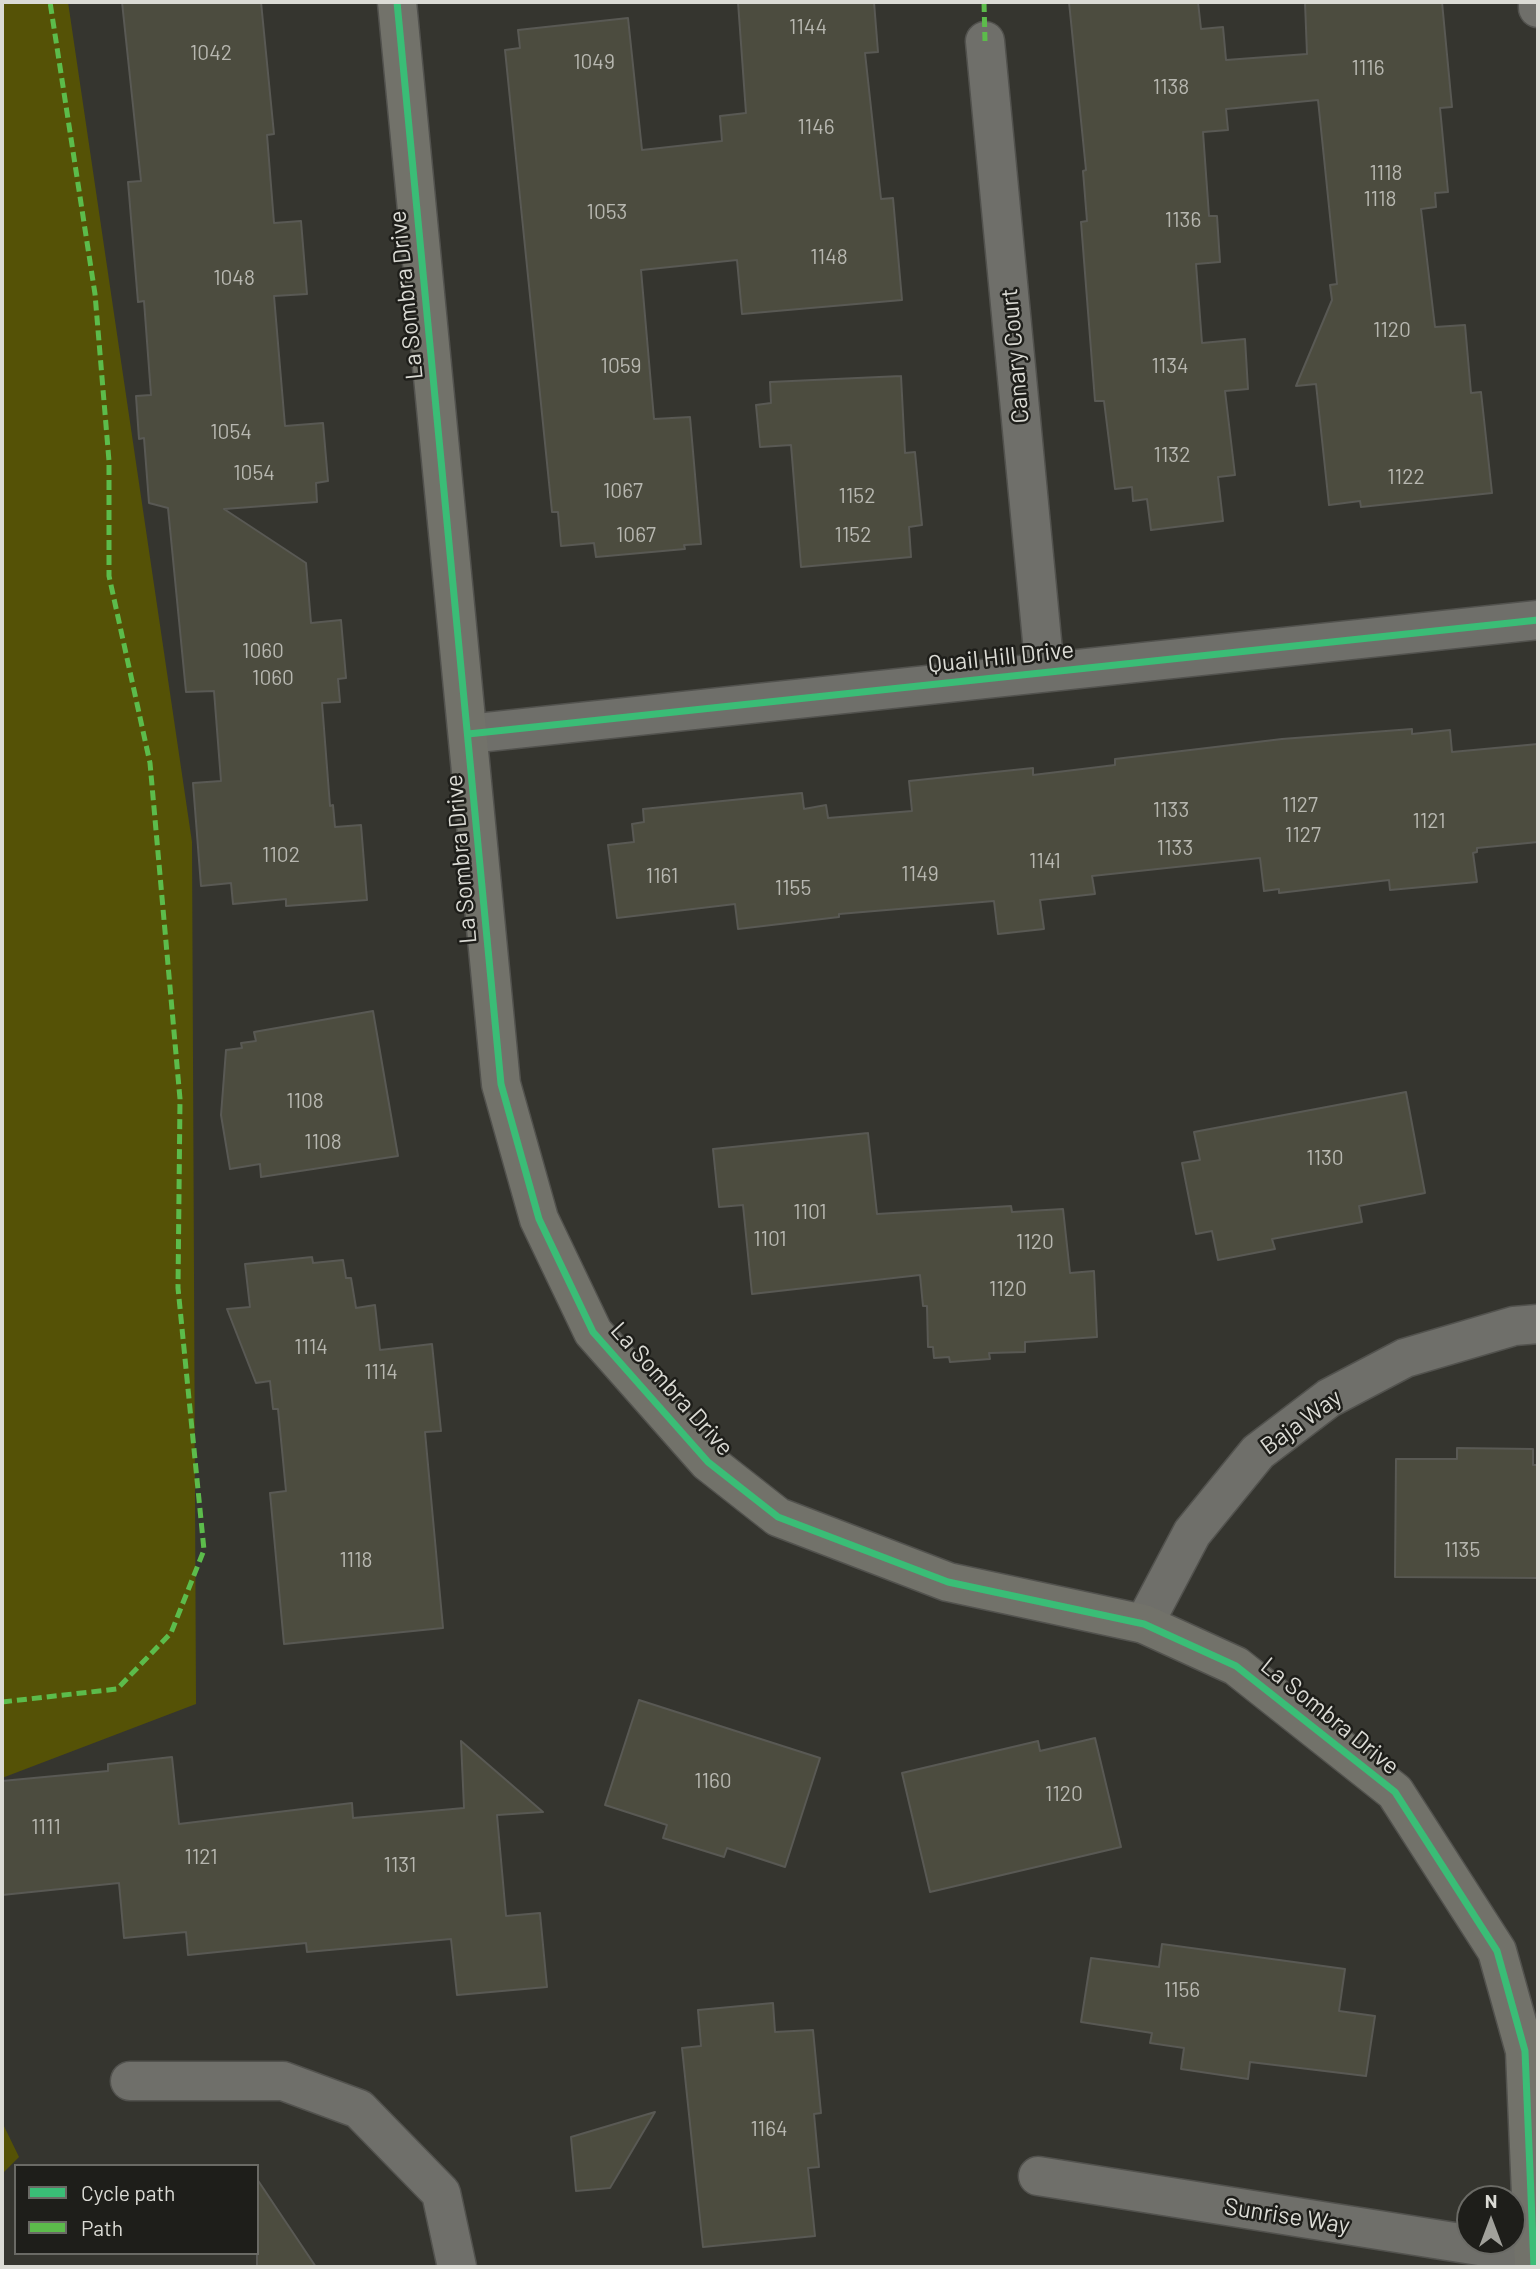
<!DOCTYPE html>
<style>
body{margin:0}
#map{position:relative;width:1540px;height:2269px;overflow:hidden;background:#35352f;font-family:Barlow,sans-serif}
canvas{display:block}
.frame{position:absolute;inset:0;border:4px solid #dbdbd5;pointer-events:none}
.legend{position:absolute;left:14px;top:2164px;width:245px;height:91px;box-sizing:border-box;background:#1e1e1a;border:2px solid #6a6a65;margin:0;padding:9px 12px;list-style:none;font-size:21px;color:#dbdbd5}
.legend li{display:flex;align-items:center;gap:14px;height:35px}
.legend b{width:35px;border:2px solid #6a6a65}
.north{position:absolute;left:1456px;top:2185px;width:70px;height:70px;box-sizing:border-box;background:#1e1e1a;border:2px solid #6a6a65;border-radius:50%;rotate:0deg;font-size:19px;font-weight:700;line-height:28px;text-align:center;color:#dbdbd5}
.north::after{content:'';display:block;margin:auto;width:24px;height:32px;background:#a1a19b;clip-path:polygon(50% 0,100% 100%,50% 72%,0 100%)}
</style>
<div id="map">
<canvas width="1540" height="2269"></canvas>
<div class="frame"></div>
<ul class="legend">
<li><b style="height:9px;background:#3abd76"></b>Cycle path</li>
<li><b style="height:9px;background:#5cbc4b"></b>Path</li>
</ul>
<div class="north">N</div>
</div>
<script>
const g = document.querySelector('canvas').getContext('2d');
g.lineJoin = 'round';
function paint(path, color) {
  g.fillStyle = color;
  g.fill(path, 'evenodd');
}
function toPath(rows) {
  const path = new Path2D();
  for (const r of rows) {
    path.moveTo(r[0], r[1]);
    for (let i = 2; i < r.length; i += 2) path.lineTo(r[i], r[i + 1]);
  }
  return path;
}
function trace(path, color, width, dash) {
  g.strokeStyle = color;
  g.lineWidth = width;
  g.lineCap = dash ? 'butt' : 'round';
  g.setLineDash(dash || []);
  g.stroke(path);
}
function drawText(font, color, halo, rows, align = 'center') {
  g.font = font + ' Barlow,sans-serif';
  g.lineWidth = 5;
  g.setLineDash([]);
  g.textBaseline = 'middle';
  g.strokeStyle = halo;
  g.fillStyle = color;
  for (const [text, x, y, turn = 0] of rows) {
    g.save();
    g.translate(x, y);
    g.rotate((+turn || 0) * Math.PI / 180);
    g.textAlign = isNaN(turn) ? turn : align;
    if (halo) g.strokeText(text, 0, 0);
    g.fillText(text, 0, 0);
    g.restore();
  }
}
const green = toPath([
 [2,2,68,2,192,842,196,1704,2,1778],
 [2,2122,19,2157,2,2174]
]);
const building = toPath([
 [122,2,261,2,274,134,267,135,274,223,301,221,307,294,274,296,285,426,323,423,328,481,316,483,317,502,224,509,306,563,311,623,341,620,346,678,338,679,340,702,322,703,330,806,333,805,335,827,361,825,367,900,286,906,286,899,233,904,231,883,201,886,193,783,221,781,214,691,186,692,168,508,149,503,144,438,139,439,136,396,151,395,144,301,138,302,128,182,141,181,122,2],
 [738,2,874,2,878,52,865,53,881,199,893,198,902,300,742,314,737,260,641,270,654,419,690,417,701,544,684,545,685,549,596,557,594,543,561,546,558,512,552,512,505,50,520,48,518,30,628,18,642,150,722,141,720,116,746,113,738,2],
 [1069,2,1198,2,1201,29,1223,27,1226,60,1307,54,1305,2,1442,2,1452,107,1440,108,1448,192,1435,193,1436,207,1421,209,1435,327,1465,325,1471,393,1481,392,1492,493,1361,507,1360,501,1329,505,1316,384,1296,386,1332,300,1330,285,1337,284,1318,100,1226,109,1228,130,1203,132,1209,216,1217,216,1220,262,1196,264,1202,343,1245,339,1248,389,1225,391,1235,475,1218,477,1223,521,1151,530,1147,499,1133,501,1132,487,1115,489,1104,401,1095,401,1081,222,1087,221,1083,171,1086,170,1069,2],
 [901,376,905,453,915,452,922,525,909,527,911,557,801,567,791,445,760,447,756,405,771,403,770,382,901,376],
 [1412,729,1412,734,1450,730,1452,752,1538,744,1538,842,1477,848,1477,852,1473,853,1477,882,1390,890,1389,880,1279,893,1279,889,1264,891,1260,858,1092,876,1095,894,1040,900,1044,929,998,934,994,901,839,914,839,917,738,929,735,904,617,918,608,845,634,842,632,824,644,822,643,809,802,793,804,809,826,805,828,818,912,811,909,781,1033,768,1033,775,1115,765,1115,759,1282,739,1412,729],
 [373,1011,398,1156,261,1177,260,1164,230,1169,221,1115,226,1050,242,1048,241,1043,256,1041,254,1032,373,1011],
 [1406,1092,1425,1193,1359,1206,1362,1222,1272,1239,1275,1249,1218,1260,1212,1231,1196,1234,1182,1163,1200,1160,1194,1132,1406,1092],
 [868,1133,877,1214,1011,1206,1012,1212,1063,1209,1070,1273,1094,1271,1097,1337,1025,1342,1025,1352,989,1353,990,1359,950,1362,949,1357,934,1358,933,1347,928,1347,927,1306,923,1306,920,1275,752,1294,743,1205,719,1207,713,1149,868,1133],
 [312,1257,313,1263,343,1260,346,1278,351,1278,356,1308,375,1305,380,1350,432,1344,441,1431,425,1432,443,1628,284,1644,270,1493,286,1491,278,1409,273,1409,270,1381,256,1383,227,1309,250,1307,245,1264,312,1257],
 [1457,1448,1533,1449,1533,1465,1538,1465,1538,1578,1395,1577,1396,1459,1457,1459,1457,1448],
 [639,1700,820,1758,785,1867,727,1848,724,1857,663,1838,667,1825,605,1805,639,1700],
 [1095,1738,1121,1847,930,1892,902,1773,1038,1741,1040,1751,1095,1738],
 [461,1741,543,1812,497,1815,506,1916,540,1913,547,1987,457,1995,451,1939,307,1952,306,1943,188,1955,186,1932,124,1938,119,1883,2,1895,2,1781,108,1771,108,1764,172,1757,179,1824,352,1803,353,1818,464,1808,461,1741],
 [1162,1944,1345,1969,1339,2011,1375,2016,1366,2076,1250,2062,1248,2079,1181,2069,1184,2048,1150,2043,1152,2033,1081,2022,1091,1958,1159,1967,1162,1944],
 [773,2003,775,2032,813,2030,821,2113,814,2114,819,2167,808,2168,815,2236,703,2247,682,2048,701,2046,698,2010,773,2003],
 [655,2112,610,2188,576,2191,571,2137,655,2112],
 [257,2179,316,2267,257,2267,257,2179]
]);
const street = toPath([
 [1538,2,1538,8],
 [985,41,1045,672],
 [468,734,1538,620],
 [1144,1624,1192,1533,1258,1452,1329,1398,1405,1358,1514,1326,1538,1324],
 [130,2081,283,2081,359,2109,441,2193,457,2267],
 [1038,2176,1536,2255]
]);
const secondary = toPath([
 [397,2,501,1084,539,1219,593,1332,708,1462,778,1517,948,1582,1144,1624,1236,1666,1395,1792,1497,1951,1525,2051,1534,2267]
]);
const quiet = toPath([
 [984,2,985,41],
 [2,1702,117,1689,171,1633,204,1550,178,1288,180,1099,150,763,109,576,109,461,95,294,50,2]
]);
const cycleway = toPath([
 [397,2,501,1084,539,1219,593,1332,708,1462,778,1517,948,1582,1144,1624,1236,1666,1395,1792,1497,1951,1525,2051,1534,2267],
 [468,734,1538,620]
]);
const numberNames = [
 ["1144",808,27],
 ["1042",211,53],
 ["1049",594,62],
 ["1116",1368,68],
 ["1138",1171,87],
 ["1146",816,127],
 ["1118",1386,173],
 ["1118",1380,199],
 ["1053",607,212],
 ["1136",1183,220],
 ["1148",829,257],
 ["1048",234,278],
 ["1120",1392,330],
 ["1059",621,366],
 ["1134",1170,366],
 ["1054",231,432],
 ["1132",1172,455],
 ["1054",254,473],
 ["1122",1406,477],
 ["1067",623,491],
 ["1152",857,496],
 ["1067",636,535],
 ["1152",853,535],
 ["1060",263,651],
 ["1060",273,678],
 ["1127",1300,805],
 ["1133",1171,810],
 ["1121",1429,821],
 ["1127",1303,835],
 ["1133",1175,848],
 ["1102",281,855],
 ["1141",1045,861],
 ["1149",920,874],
 ["1161",662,876],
 ["1155",793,888],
 ["1108",305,1101],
 ["1108",323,1142],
 ["1130",1325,1158],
 ["1101",810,1212],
 ["1101",770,1239],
 ["1120",1035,1242],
 ["1120",1008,1289],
 ["1114",311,1347],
 ["1114",381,1372],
 ["1135",1462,1550],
 ["1118",356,1560],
 ["1160",713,1781],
 ["1120",1064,1794],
 ["1111",46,1827],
 ["1121",201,1857],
 ["1131",400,1865],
 ["1156",1182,1990],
 ["1164",769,2129]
];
const streetNames = [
 ["La Sombra Drive",406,295,-96],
 ["Canary Court",1015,356,-95],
 ["Quail Hill Drive",1001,657,-6],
 ["La Sombra Drive",461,859,-95],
 ["La Sombra Drive",672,1389,48],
 ["Baja Way",1301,1422,-36],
 ["La Sombra Drive",1330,1716,39],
 ["Sunrise Way",1287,2216,9]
];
paint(green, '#555206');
paint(building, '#4c4c3f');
trace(building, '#595954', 2);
trace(street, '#52524e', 41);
trace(secondary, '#52524e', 41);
trace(street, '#6f6f6a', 38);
trace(secondary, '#72726a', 38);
trace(quiet, '#5cbc4b', 5, [10, 5]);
trace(cycleway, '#3abd76', 7);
drawText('21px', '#b7b7b0', null, numberNames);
drawText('24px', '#dbdbd5', '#1e1e1a', streetNames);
</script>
